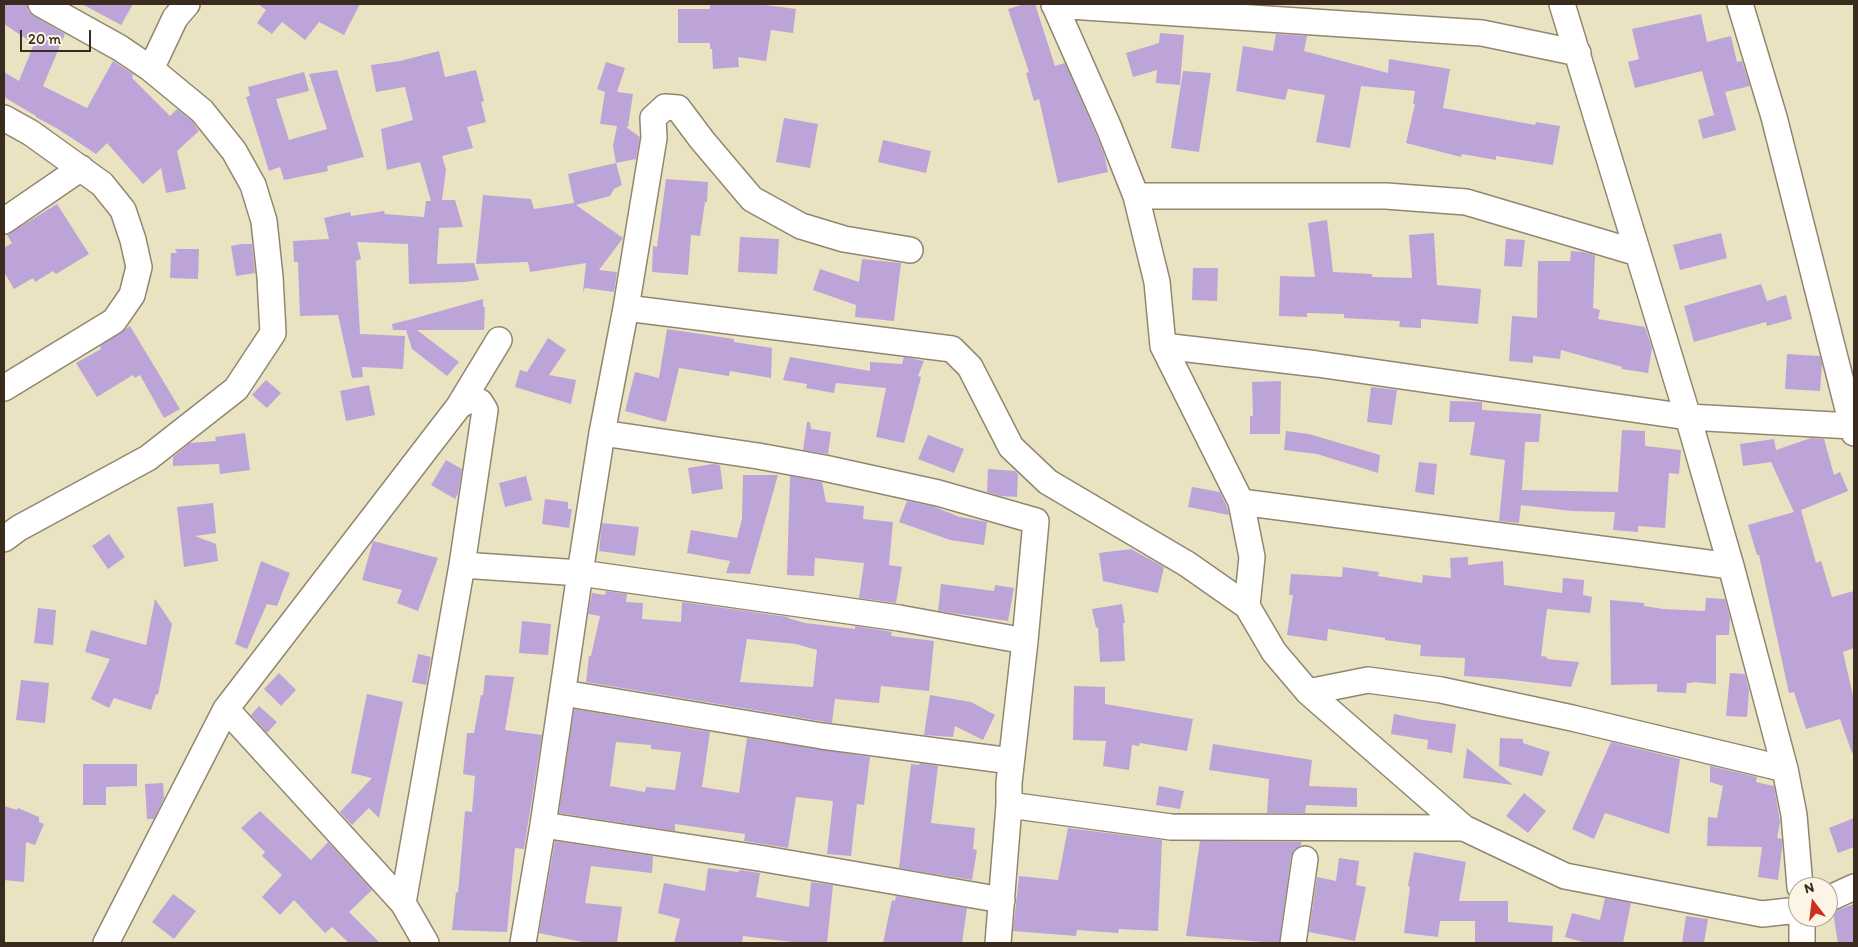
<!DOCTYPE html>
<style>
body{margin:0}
#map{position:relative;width:1858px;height:947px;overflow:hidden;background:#eae3c1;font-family:Itim,sans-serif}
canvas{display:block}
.frame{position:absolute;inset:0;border:5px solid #3b2a1e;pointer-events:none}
.north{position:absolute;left:1788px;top:877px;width:50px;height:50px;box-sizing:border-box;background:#fcf5e5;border:1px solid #afa495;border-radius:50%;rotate:345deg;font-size:14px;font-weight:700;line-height:20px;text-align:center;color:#3b2a1e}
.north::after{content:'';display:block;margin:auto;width:18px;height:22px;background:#c8321e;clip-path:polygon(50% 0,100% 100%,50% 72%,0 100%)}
.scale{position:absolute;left:20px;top:30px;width:71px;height:22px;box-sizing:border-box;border:2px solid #3b2a1e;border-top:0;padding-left:6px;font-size:15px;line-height:18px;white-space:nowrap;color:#3b2a1e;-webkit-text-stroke:4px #fcf5e5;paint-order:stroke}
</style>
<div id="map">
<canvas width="1858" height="947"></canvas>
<div class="frame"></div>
<div class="north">N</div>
<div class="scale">20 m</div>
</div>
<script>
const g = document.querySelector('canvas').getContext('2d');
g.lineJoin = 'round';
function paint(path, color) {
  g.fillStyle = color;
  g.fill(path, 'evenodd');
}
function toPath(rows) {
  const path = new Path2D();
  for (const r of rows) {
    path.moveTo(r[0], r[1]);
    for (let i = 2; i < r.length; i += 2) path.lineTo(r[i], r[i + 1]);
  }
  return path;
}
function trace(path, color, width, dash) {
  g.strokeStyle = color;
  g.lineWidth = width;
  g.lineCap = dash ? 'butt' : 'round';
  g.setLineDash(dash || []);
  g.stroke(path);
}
const building = toPath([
 [4,4,27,4,28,11,34,16,65,34,43,86,87,108,113,61,133,74,132,78,170,116,177,109,192,121,199,131,177,151,186,189,166,193,161,168,143,184,107,143,96,154,58,129,36,117,36,116,4,97,4,72,19,81,34,44,4,24],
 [82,4,133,4,121,25],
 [258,4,360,4,344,35,319,22,305,40,282,22,272,34,257,23,266,10],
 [757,4,796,9,793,33,771,30,766,61,738,57,739,67,713,69,712,49,710,49,710,43,678,43,678,9,710,9,710,5],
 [1025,4,1035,4,1055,66,1065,63,1096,134,1104,154,1108,172,1058,183,1039,99,1034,101,1026,73,1029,72,1008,9],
 [1701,14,1707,42,1731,36,1737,62,1742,61,1750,86,1725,92,1736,130,1703,139,1698,120,1714,115,1702,71,1635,88,1628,62,1639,59,1632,29],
 [1160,33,1184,35,1180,85,1156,83,1157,70,1133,77,1126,53,1159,43],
 [1276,34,1307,36,1304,51,1388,73,1389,59,1450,69,1443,108,1535,125,1536,122,1560,126,1553,165,1496,156,1496,160,1462,154,1461,157,1406,143,1415,104,1413,104,1415,91,1361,86,1350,148,1316,142,1325,95,1288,89,1285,100,1236,91,1243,46,1273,51],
 [439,51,445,77,476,70,484,101,481,102,486,122,467,127,473,148,442,156,446,170,442,200,455,200,463,227,439,228,437,264,474,263,479,280,465,282,409,284,408,244,357,242,361,259,356,261,360,334,405,336,403,369,362,367,363,377,352,378,338,315,300,316,298,262,294,262,293,241,329,239,324,218,350,212,351,216,384,211,385,214,424,217,426,201,431,201,420,162,387,170,381,129,413,120,405,87,376,92,371,65,400,61],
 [606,62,625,68,617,92,633,94,628,127,626,127,640,137,636,159,616,163,622,185,614,189,610,196,576,205,623,238,599,270,617,272,614,292,585,288,583,292,586,263,530,272,528,262,476,264,483,195,531,199,534,209,574,203,568,174,616,163,613,146,617,126,600,124,605,92,597,89],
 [337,70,364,157,327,166,328,171,284,180,280,167,269,171,246,97,250,96,248,87,304,72,309,91,276,99,289,140,327,129,309,74],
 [1183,71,1211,73,1199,152,1171,148],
 [784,118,818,124,810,168,776,162],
 [883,140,931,151,926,173,878,162],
 [666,179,708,182,707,202,705,202,700,236,691,235,688,275,652,272,653,246,657,247],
 [57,204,89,254,56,274,53,271,35,282,33,278,14,289,4,272,4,248,12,243,7,235],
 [1327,220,1333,272,1372,274,1372,277,1412,278,1409,235,1434,233,1437,285,1481,289,1478,324,1421,319,1421,328,1399,327,1400,321,1344,318,1344,314,1307,313,1307,317,1279,316,1280,276,1315,277,1308,223],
 [1721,233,1727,258,1680,270,1673,245],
 [740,237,779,239,777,274,738,272],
 [1506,239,1525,240,1522,267,1504,266],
 [241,244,252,244,255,273,236,276,231,246],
 [175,249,199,249,198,279,170,278,171,253,177,253],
 [1571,251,1583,252,1595,255,1593,308,1600,310,1598,319,1645,327,1652,348,1648,373,1622,369,1622,367,1561,350,1560,359,1533,356,1533,363,1509,361,1512,316,1537,318,1538,261,1570,261],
 [862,259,901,263,894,321,855,317,856,305,813,290,820,269,859,282],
 [1193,268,1218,268,1217,301,1192,300],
 [1761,284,1767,301,1786,295,1792,319,1767,326,1766,322,1694,342,1684,306],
 [483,299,483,307,485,307,484,330,417,330,459,362,447,376,412,349,406,330,393,330,392,324,404,321,403,319,405,321],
 [130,326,180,409,164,418,140,375,135,378,133,375,97,397,76,363,101,349,100,346],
 [667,329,734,339,734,342,772,348,771,378,730,371,729,376,679,368,666,422,625,411,635,372,659,378],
 [548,338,566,350,549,375,576,380,571,404,515,387,520,370,527,372],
 [1787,354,1820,356,1822,364,1820,391,1785,389],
 [790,357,870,371,870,362,902,364,904,357,924,361,918,376,921,377,904,443,876,437,886,388,836,383,834,393,806,388,807,384,783,380],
 [266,380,281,393,267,408,252,395],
 [1281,381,1280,434,1250,434,1250,416,1253,416,1252,382],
 [369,385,375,415,346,421,340,391],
 [1371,387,1397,390,1392,425,1367,422],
 [1450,401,1482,402,1482,410,1541,414,1539,442,1525,442,1522,490,1618,492,1622,430,1645,431,1645,446,1681,450,1679,474,1669,473,1665,528,1638,526,1638,532,1613,530,1615,512,1571,511,1521,505,1519,523,1499,521,1505,460,1470,455,1475,422,1449,422],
 [807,422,810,422,811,429,831,432,828,454,803,450],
 [1286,431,1309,434,1380,455,1378,473,1317,454,1284,450],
 [245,433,250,470,220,474,219,464,173,466,173,457,190,443,216,441,215,437],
 [928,435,964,449,954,473,918,459],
 [1811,438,1824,439,1834,475,1840,472,1848,491,1801,510,1816,563,1821,561,1832,597,1854,591,1854,648,1843,652,1854,700,1854,752,1852,753,1840,719,1806,729,1794,692,1789,693,1759,555,1757,555,1748,525,1794,512,1771,462,1743,466,1740,444,1774,439,1776,450],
 [446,460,462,469,458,494,455,499,431,485],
 [1419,462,1437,464,1434,495,1415,492],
 [713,464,720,465,723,489,692,494,688,468],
 [988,469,1015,471,1018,474,1017,497,1000,496,987,492],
 [743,475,778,475,750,574,726,573,730,561,687,553,691,530,737,538,742,519],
 [526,476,532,500,505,507,499,483],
 [790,476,822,482,826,502,864,506,863,519,893,522,889,565,902,567,896,603,859,598,864,563,815,558,814,576,787,575],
 [1192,487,1220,492,1227,507,1229,515,1188,507],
 [545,499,568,502,568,509,572,509,569,528,542,524],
 [907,501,932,506,960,517,987,522,984,545,950,540,899,522],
 [213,503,216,533,195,536,216,544,218,561,184,567,177,507],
 [602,523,639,527,635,556,599,551],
 [109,534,125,557,108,569,92,546],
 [373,541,438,558,418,611,397,603,402,590,362,580],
 [1131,549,1164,567,1158,593,1103,581,1099,553],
 [1468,557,1468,565,1503,561,1504,585,1562,593,1563,578,1584,580,1583,595,1592,597,1590,613,1547,609,1541,656,1547,657,1547,659,1579,662,1571,687,1504,679,1464,676,1465,658,1420,656,1421,645,1385,640,1385,638,1328,629,1327,641,1287,635,1293,595,1289,595,1291,574,1342,577,1343,567,1379,572,1378,576,1422,583,1423,575,1451,578,1450,558],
 [261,561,290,573,277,606,267,604,247,649,235,644],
 [941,584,994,591,995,585,1014,588,1008,621,938,611],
 [606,591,627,594,626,602,643,603,642,619,681,622,682,602,788,617,788,618,805,623,855,629,855,626,892,632,891,636,934,641,929,691,881,686,879,703,835,699,832,723,586,682,589,656,591,656,600,616,588,614,592,593,605,595],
 [747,639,796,644,817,650,813,687,740,682],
 [1706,598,1725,599,1730,618,1729,635,1716,635,1716,684,1693,682,1692,683,1687,683,1686,693,1657,692,1657,684,1611,685,1610,600,1644,603,1644,606,1663,609,1705,611],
 [155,599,172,624,158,695,156,694,151,710,114,698,109,708,91,699,110,659,85,652,91,630,146,645],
 [1122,604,1125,623,1123,623,1125,661,1100,662,1098,627,1096,628,1092,609],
 [38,608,56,610,53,645,34,643],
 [522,621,551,624,548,655,519,653],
 [418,654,431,657,426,685,412,682],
 [279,673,296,690,281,706,264,689],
 [1730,673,1745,674,1749,691,1747,717,1726,716],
 [485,675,514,677,505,730,542,735,524,849,515,848,507,932,452,930,456,892,458,893,465,811,472,812,475,776,463,774,467,733,474,733,481,695,483,695],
 [21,680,49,683,45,723,16,720],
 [1074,686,1105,687,1105,704,1193,719,1187,751,1140,743,1139,746,1132,745,1129,770,1103,766,1106,741,1073,740],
 [367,694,403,702,379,818,369,808,352,825,340,812,372,778,351,773],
 [930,695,971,702,995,715,983,740,955,726,953,737,924,735],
 [259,706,277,722,267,733,251,715],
 [574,709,710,732,702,787,739,793,747,738,870,757,864,805,857,804,851,856,827,854,833,801,796,797,788,848,744,841,745,834,675,824,675,831,559,813],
 [616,742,651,745,651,749,681,752,675,790,646,787,645,792,610,786],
 [1394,714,1423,720,1456,724,1452,753,1427,749,1428,740,1391,734],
 [1500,738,1523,739,1523,743,1550,752,1542,776,1499,766],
 [1611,742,1680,759,1669,834,1605,813,1594,839,1572,829],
 [1213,744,1312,760,1309,786,1357,788,1357,807,1306,805,1305,813,1267,813,1269,779,1209,770],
 [1467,748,1513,785,1463,778],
 [920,763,938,766,931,823,975,828,973,849,977,850,972,880,899,868,911,764,919,765],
 [83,764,137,764,137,786,106,787,106,805,83,805],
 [1710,766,1757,777,1756,782,1774,786,1780,822,1777,838,1782,839,1782,848,1778,880,1758,877,1762,847,1707,846,1708,817,1717,818,1723,786,1710,782],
 [163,783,164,798,154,819,147,819,145,784],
 [1159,786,1184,791,1180,809,1156,805],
 [1524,793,1546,811,1528,833,1506,816],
 [4,806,17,810,18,808,39,817,39,822,44,824,35,845,26,842,24,882,4,880],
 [260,811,311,860,328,842,372,890,349,912,380,943,349,943,332,927,325,933,294,900,280,915,262,897,282,875,262,856,265,852,241,828],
 [1854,818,1854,847,1838,853,1829,828],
 [1068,828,1162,840,1158,931,1119,929,1118,933,1077,930,1076,936,1013,931,1019,876,1058,880],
 [555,841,653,856,652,873,591,866,585,903,622,907,617,943,587,943,539,933],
 [1200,841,1301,842,1301,845,1294,850,1291,857,1279,943,1186,936],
 [1414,852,1466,862,1459,901,1508,901,1508,922,1553,926,1552,943,1475,943,1475,921,1440,921,1438,937,1404,933,1410,887,1408,886],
 [1339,858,1359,861,1356,885,1366,887,1355,941,1309,932,1317,877,1336,881],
 [708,868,738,872,740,870,760,873,756,897,809,907,811,882,833,885,827,943,792,943,792,942,743,936,742,943,674,943,680,919,658,913,664,883,705,891],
 [173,894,196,911,174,939,152,922],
 [896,896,967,908,962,943,883,943,892,900,895,901],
 [1605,898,1631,903,1623,943,1586,943,1565,937,1572,913,1600,920],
 [1854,904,1854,943,1838,943,1833,912],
 [1686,916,1708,919,1704,943,1682,943]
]);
const street = toPath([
 [1054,4,1109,128,1136,196,1157,282,1163,346,1241,502,1252,557,1247,606,1274,652,1308,692,1464,828,1565,876,1762,914,1798,910],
 [1562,4,1688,417,1731,566,1785,769,1794,815,1800,887],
 [1740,4,1774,117,1854,433],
 [1054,5,1482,33,1578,53],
 [151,69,175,18,187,4],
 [4,118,31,133,102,184,123,210,133,240,139,267,132,295,114,321,4,388],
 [1136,196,1386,196,1466,202,1638,253],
 [4,221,81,168],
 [626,308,952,349,970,367,1011,447,1048,482,1187,564,1247,606],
 [1163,346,1317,364,1688,417,1852,426],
 [459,406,499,340],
 [602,433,758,456,824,468,938,493,1036,521,1025,641,1009,783,1009,805,998,943],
 [1241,502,1731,566],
 [4,539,19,528,148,458,236,389,273,333,270,277,264,221,253,185,234,151,202,111,151,69,120,48,41,4],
 [462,565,580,573,899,618,1025,641],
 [1308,692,1368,680,1441,690,1572,718,1785,769],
 [563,693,822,736,1011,761],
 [226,709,403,903,426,943],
 [1009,805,1171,827,1464,828],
 [543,825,759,858,1002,900],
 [1828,899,1854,887],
 [106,943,226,709,459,406,473,398,480,402,485,410,462,565,403,903],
 [523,943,543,825,580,573,602,433,626,308,654,138,653,118,665,107,678,108,702,140,752,199,801,226,844,239,910,250],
 [1293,943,1305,859],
 [1802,943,1802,917]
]);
paint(building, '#bca4d8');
trace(street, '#928670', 28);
trace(street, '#fff', 25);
</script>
